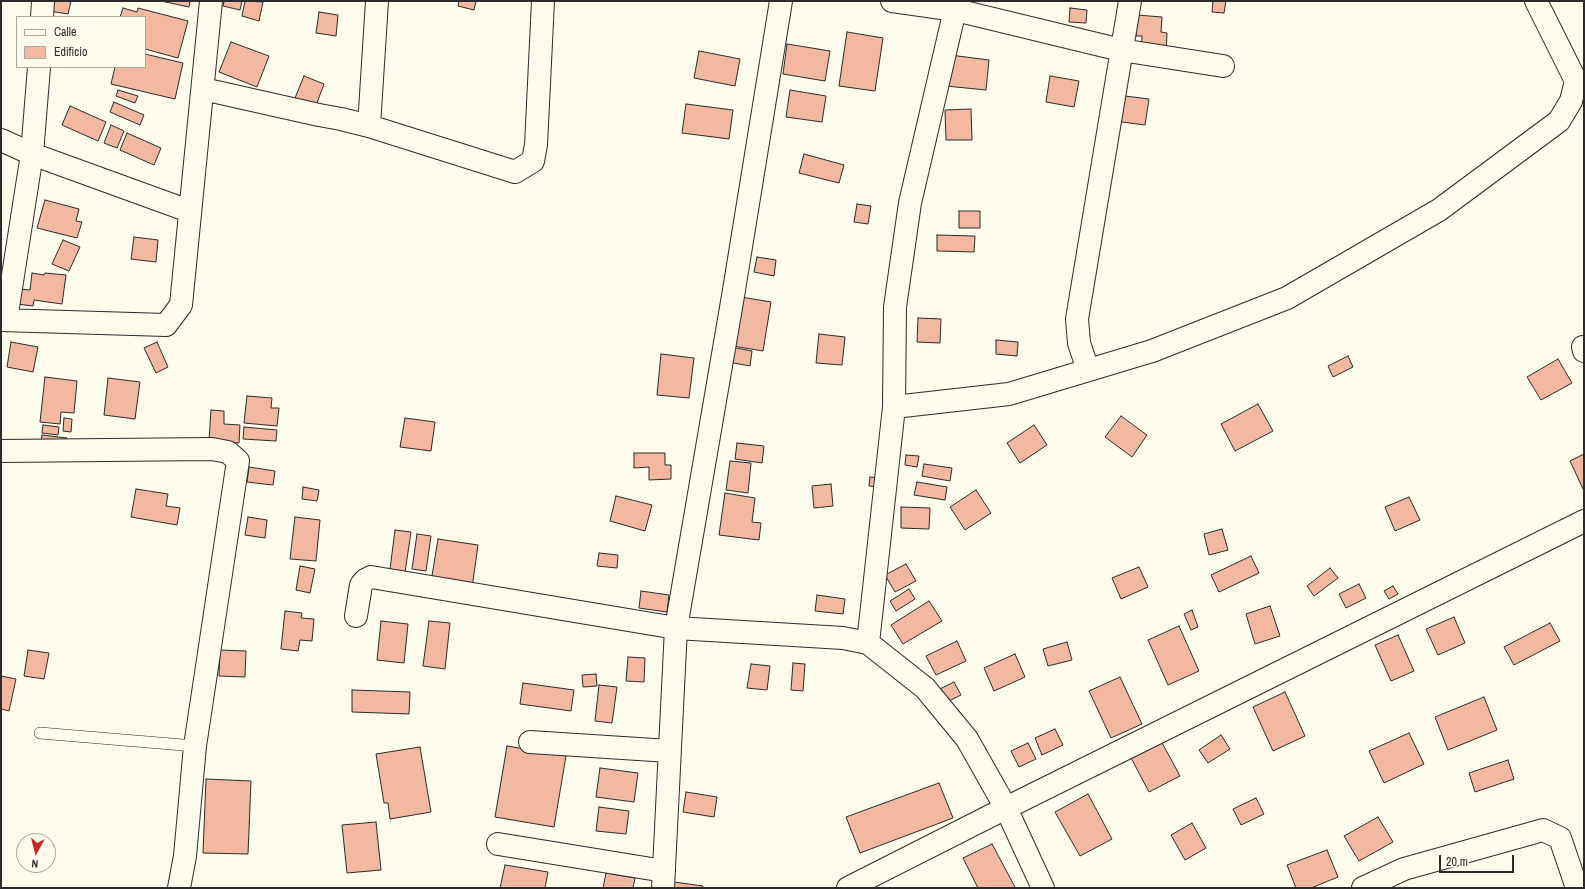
<!DOCTYPE html>
<style>
body{margin:0}
#map{position:relative;width:1585px;height:889px;overflow:hidden;background:#fdfbea;font-family:"Archivo Narrow",sans-serif}
canvas{display:block}
.frame{position:absolute;inset:0;border:2px solid #2b2b2b;pointer-events:none}
.legend{position:absolute;left:16px;top:16px;width:130px;height:52px;box-sizing:border-box;background:#fdfbea;border:1px solid #a9a89e;margin:0;padding:5px 7px;list-style:none;font-size:12px;color:#2b2b2b}
.legend li{display:flex;align-items:center;gap:8px;height:20px}
.legend b{width:20px;border:1px solid #a9a89e}
.north{position:absolute;left:16px;top:833px;width:40px;height:40px;box-sizing:border-box;background:#fdfbea;border:1px solid #a9a89e;border-radius:50%;rotate:187deg;font-size:11px;font-weight:700;line-height:16px;text-align:center;color:#2b2b2b}
.north::after{content:'';display:block;margin:auto;width:14px;height:18px;background:#c62828;clip-path:polygon(50% 0,100% 100%,50% 72%,0 100%)}
.scale{position:absolute;left:1439px;top:855px;width:75px;height:18px;box-sizing:border-box;border:2px solid #2b2b2b;border-top:0;padding-left:5px;font-size:12px;line-height:14px;white-space:nowrap;color:#2b2b2b;-webkit-text-stroke:3px #fdfbea;paint-order:stroke}
</style>
<div id="map">
<canvas width="1585" height="889"></canvas>
<div class="frame"></div>
<ul class="legend">
<li><b style="height:5px;background:#fdfbea"></b>Calle</li>
<li><b style="height:11px;background:#f2b8a0"></b>Edificio</li>
</ul>
<div class="north">N</div>
<div class="scale">20 m</div>
</div>
<script>
const g = document.querySelector('canvas').getContext('2d');
g.lineJoin = 'round';
function paint(path, color) {
  g.fillStyle = color;
  g.fill(path, 'evenodd');
}
function toPath(rows) {
  const path = new Path2D();
  for (const r of rows) {
    path.moveTo(r[0], r[1]);
    for (let i = 2; i < r.length; i += 2) path.lineTo(r[i], r[i + 1]);
  }
  return path;
}
function trace(path, color, width, dash) {
  g.strokeStyle = color;
  g.lineWidth = width;
  g.lineCap = dash ? 'butt' : 'round';
  g.setLineDash(dash || []);
  g.stroke(path);
}
const building = toPath([
 [51,1,71,1,68,14,49,11,51,1],
 [161,1,190,1,189,7,161,1],
 [224,1,242,1,240,10,223,6,224,1],
 [245,1,263,2,259,21,242,16,245,1],
 [459,1,476,1,474,10,458,6,459,1],
 [1213,1,1226,1,1224,13,1212,12,1213,1],
 [123,8,137,12,138,8,188,21,178,58,145,49,145,17,120,17,123,8],
 [1070,8,1087,10,1086,23,1069,22,1070,8],
 [319,12,338,15,336,36,316,33,319,12],
 [1137,15,1162,17,1161,32,1167,33,1166,54,1141,52,1142,36,1136,36,1137,15],
 [847,32,883,38,875,91,839,86,847,32],
 [231,42,269,56,257,87,219,72,231,42],
 [787,44,830,51,825,81,783,74,787,44],
 [699,51,740,59,735,86,694,78,699,51],
 [145,54,183,63,175,99,111,84,115,67,145,67,145,54],
 [950,55,989,60,986,90,946,86,950,55],
 [304,76,324,84,314,111,293,103,304,76],
 [1050,76,1079,81,1074,107,1046,102,1050,76],
 [118,90,138,96,135,103,116,96,118,90],
 [790,90,826,96,822,122,786,117,790,90],
 [1117,95,1149,99,1145,125,1114,121,1117,95],
 [114,102,144,115,140,125,110,112,114,102],
 [686,104,733,110,729,139,682,133,686,104],
 [70,106,106,122,98,141,62,125,70,106],
 [971,109,972,140,946,140,945,110,971,109],
 [111,125,124,131,117,148,104,143,111,125],
 [127,133,161,148,154,165,120,150,127,133],
 [804,154,844,165,839,183,799,173,804,154],
 [45,200,79,209,76,221,82,222,77,238,37,228,45,200],
 [857,204,871,206,868,224,854,222,857,204],
 [959,211,980,211,980,228,959,228,959,211],
 [937,235,975,236,974,252,937,251,937,235],
 [134,237,158,240,156,262,131,259,134,237],
 [63,240,80,247,69,271,52,264,63,240],
 [757,257,776,260,774,276,754,272,757,257],
 [32,273,44,275,45,273,66,275,62,304,34,300,33,306,17,304,19,289,30,290,32,273],
 [741,297,771,302,763,351,733,346,741,297],
 [918,318,941,319,940,343,917,342,918,318],
 [819,334,845,337,842,365,816,363,819,334],
 [996,340,1018,342,1017,356,996,354,996,340],
 [11,342,38,347,33,372,7,367,11,342],
 [157,342,168,367,156,373,144,348,157,342],
 [731,347,752,351,750,366,728,362,731,347],
 [661,354,694,358,689,398,657,395,661,354],
 [1348,356,1353,367,1333,377,1328,366,1348,356],
 [1558,359,1572,383,1541,400,1527,377,1558,359],
 [45,377,77,381,74,413,61,412,60,424,40,422,45,377],
 [108,378,140,382,135,419,104,415,108,378],
 [247,396,272,398,271,408,279,408,277,426,244,423,247,396],
 [1258,404,1273,431,1235,451,1221,424,1258,404],
 [211,410,224,411,224,424,240,425,239,443,209,441,211,410],
 [1121,416,1147,435,1132,457,1105,437,1121,416],
 [64,418,72,419,71,432,63,431,64,418],
 [405,418,435,422,431,451,400,447,405,418],
 [43,425,59,427,58,435,42,433,43,425],
 [1034,425,1047,445,1020,463,1007,443,1034,425],
 [244,427,277,430,276,441,243,439,244,427],
 [42,435,67,438,66,445,41,443,42,435],
 [737,443,764,446,762,463,735,459,737,443],
 [634,453,665,453,665,465,671,465,671,479,649,480,649,467,634,468,634,453],
 [1584,454,1584,491,1570,461,1584,454],
 [906,455,919,456,917,467,905,465,906,455],
 [730,461,751,463,748,493,726,490,730,461],
 [924,464,952,468,950,481,922,476,924,464],
 [249,467,275,471,273,485,247,482,249,467],
 [870,477,879,478,878,487,869,486,870,477],
 [917,482,947,487,945,500,914,495,917,482],
 [831,484,833,506,814,508,812,486,831,484],
 [303,487,319,490,317,501,302,499,303,487],
 [136,489,168,494,166,506,180,508,177,525,131,517,136,489],
 [976,490,991,513,965,530,950,507,976,490],
 [725,493,755,498,752,522,761,523,759,540,719,535,725,493],
 [616,496,652,505,645,531,610,521,616,496],
 [1409,497,1420,520,1395,531,1385,507,1409,497],
 [901,507,930,508,929,529,901,528,901,507],
 [248,517,267,520,265,538,245,535,248,517],
 [295,517,320,520,316,561,290,559,295,517],
 [1222,529,1228,550,1209,555,1204,534,1222,529],
 [395,530,411,532,404,579,389,577,395,530],
 [417,534,431,536,426,571,412,569,417,534],
 [438,539,478,545,472,588,431,582,438,539],
 [599,553,618,555,617,568,597,566,599,553],
 [1251,556,1259,573,1219,592,1211,575,1251,556],
 [906,564,916,581,895,592,885,575,906,564],
 [300,566,315,569,310,593,296,590,300,566],
 [1139,567,1148,587,1121,599,1112,578,1139,567],
 [1330,568,1338,578,1314,596,1307,586,1330,568],
 [1359,584,1366,598,1346,608,1339,594,1359,584],
 [1393,586,1398,594,1389,599,1384,591,1393,586],
 [909,589,915,599,896,611,890,601,909,589],
 [641,591,669,595,667,612,639,608,641,591],
 [817,595,845,599,843,614,815,611,817,595],
 [929,601,942,621,903,644,891,625,929,601],
 [1270,606,1280,636,1255,644,1246,614,1270,606],
 [1192,610,1198,627,1191,630,1184,614,1192,610],
 [285,611,302,613,301,618,314,619,312,641,300,640,298,651,281,649,285,611],
 [1454,617,1465,643,1438,655,1426,629,1454,617],
 [381,621,408,624,404,663,377,660,381,621],
 [429,621,450,623,445,669,423,666,429,621],
 [1550,623,1560,641,1514,665,1504,647,1550,623],
 [1179,626,1199,671,1168,685,1148,640,1179,626],
 [1398,635,1414,671,1391,681,1375,645,1398,635],
 [957,641,966,661,936,675,926,656,957,641],
 [1067,642,1072,660,1048,666,1043,649,1067,642],
 [28,650,49,653,44,679,24,676,28,650],
 [220,650,246,651,245,677,219,676,220,650],
 [1015,654,1025,677,994,691,984,668,1015,654],
 [628,657,645,658,644,682,626,681,628,657],
 [793,663,805,664,803,691,791,690,793,663],
 [751,664,770,666,767,690,747,688,751,664],
 [596,674,597,686,583,687,582,675,596,674],
 [1,676,16,679,9,711,1,709,1,676],
 [1120,677,1142,724,1111,738,1089,691,1120,677],
 [954,682,961,695,943,704,936,691,954,682],
 [523,683,574,690,571,711,520,704,523,683],
 [599,685,617,687,612,723,595,721,599,685],
 [352,690,410,692,409,714,352,712,352,690],
 [1285,692,1305,736,1273,751,1253,707,1285,692],
 [1484,697,1497,730,1448,750,1435,717,1484,697],
 [1055,729,1063,745,1042,755,1035,738,1055,729],
 [1409,733,1424,764,1384,783,1369,751,1409,733],
 [1221,735,1230,749,1208,763,1199,750,1221,735],
 [1160,739,1180,776,1149,792,1129,754,1160,739],
 [1028,743,1036,759,1019,767,1011,751,1028,743],
 [507,746,566,756,554,827,495,817,507,746],
 [420,747,431,812,390,819,388,803,384,803,376,754,420,747],
 [1508,760,1514,779,1475,792,1469,773,1508,760],
 [600,768,638,773,634,802,596,797,600,768],
 [206,779,251,781,248,854,203,853,206,779],
 [939,783,953,818,860,853,846,817,939,783],
 [686,792,717,797,714,817,683,812,686,792],
 [1088,794,1112,839,1080,856,1055,812,1088,794],
 [1256,798,1264,814,1241,825,1233,809,1256,798],
 [599,807,629,811,626,834,596,831,599,807],
 [1378,817,1393,842,1359,861,1344,836,1378,817],
 [376,822,381,870,347,873,342,825,376,822],
 [1192,823,1206,848,1185,860,1171,835,1192,823],
 [992,844,1015,887,1014,888,978,888,963,858,992,844],
 [1327,850,1338,877,1311,888,1296,888,1287,865,1327,850],
 [505,865,548,872,545,888,500,888,505,865],
 [606,873,635,878,633,888,603,888,606,873],
 [674,882,703,886,702,888,673,888,674,882]
]);
const service = toPath([
 [40,733,195,746]
]);
const minor = toPath([
 [892,1,956,10,1121,50,1223,66],
 [42,17,43,1],
 [203,89,319,115,341,119,369,126,377,1],
 [369,126,515,172,533,161,536,145,543,1],
 [1,140,32,154,189,211],
 [1,320,166,325,181,305,211,1],
 [6,320,32,154,39,67],
 [1583,347,1584,351],
 [1088,370,1079,343,1077,319,1130,1],
 [894,407,1009,394,1152,351,1287,298,1439,210,1559,121,1571,101,1576,81,1536,1],
 [1,451,212,449,228,452,238,461,195,746,185,856,179,888],
 [356,616,361,585,365,580,371,577,676,628,843,638,868,643,925,688,967,739,1006,808,1043,888],
 [868,643,894,407,895,307,910,203,957,1],
 [530,742,669,751],
 [498,844,664,871],
 [663,888,676,628,733,296,781,1],
 [848,888,1006,808,1584,521],
 [1363,888,1404,869,1543,830,1560,838,1577,888]
]);
paint(building, '#f2b8a0');
trace(building, '#2b2b2b', 1);
trace(service, '#2b2b2b', 12);
trace(minor, '#2b2b2b', 24);
trace(service, '#fdfbea', 11);
trace(minor, '#fdfbea', 22);
</script>
